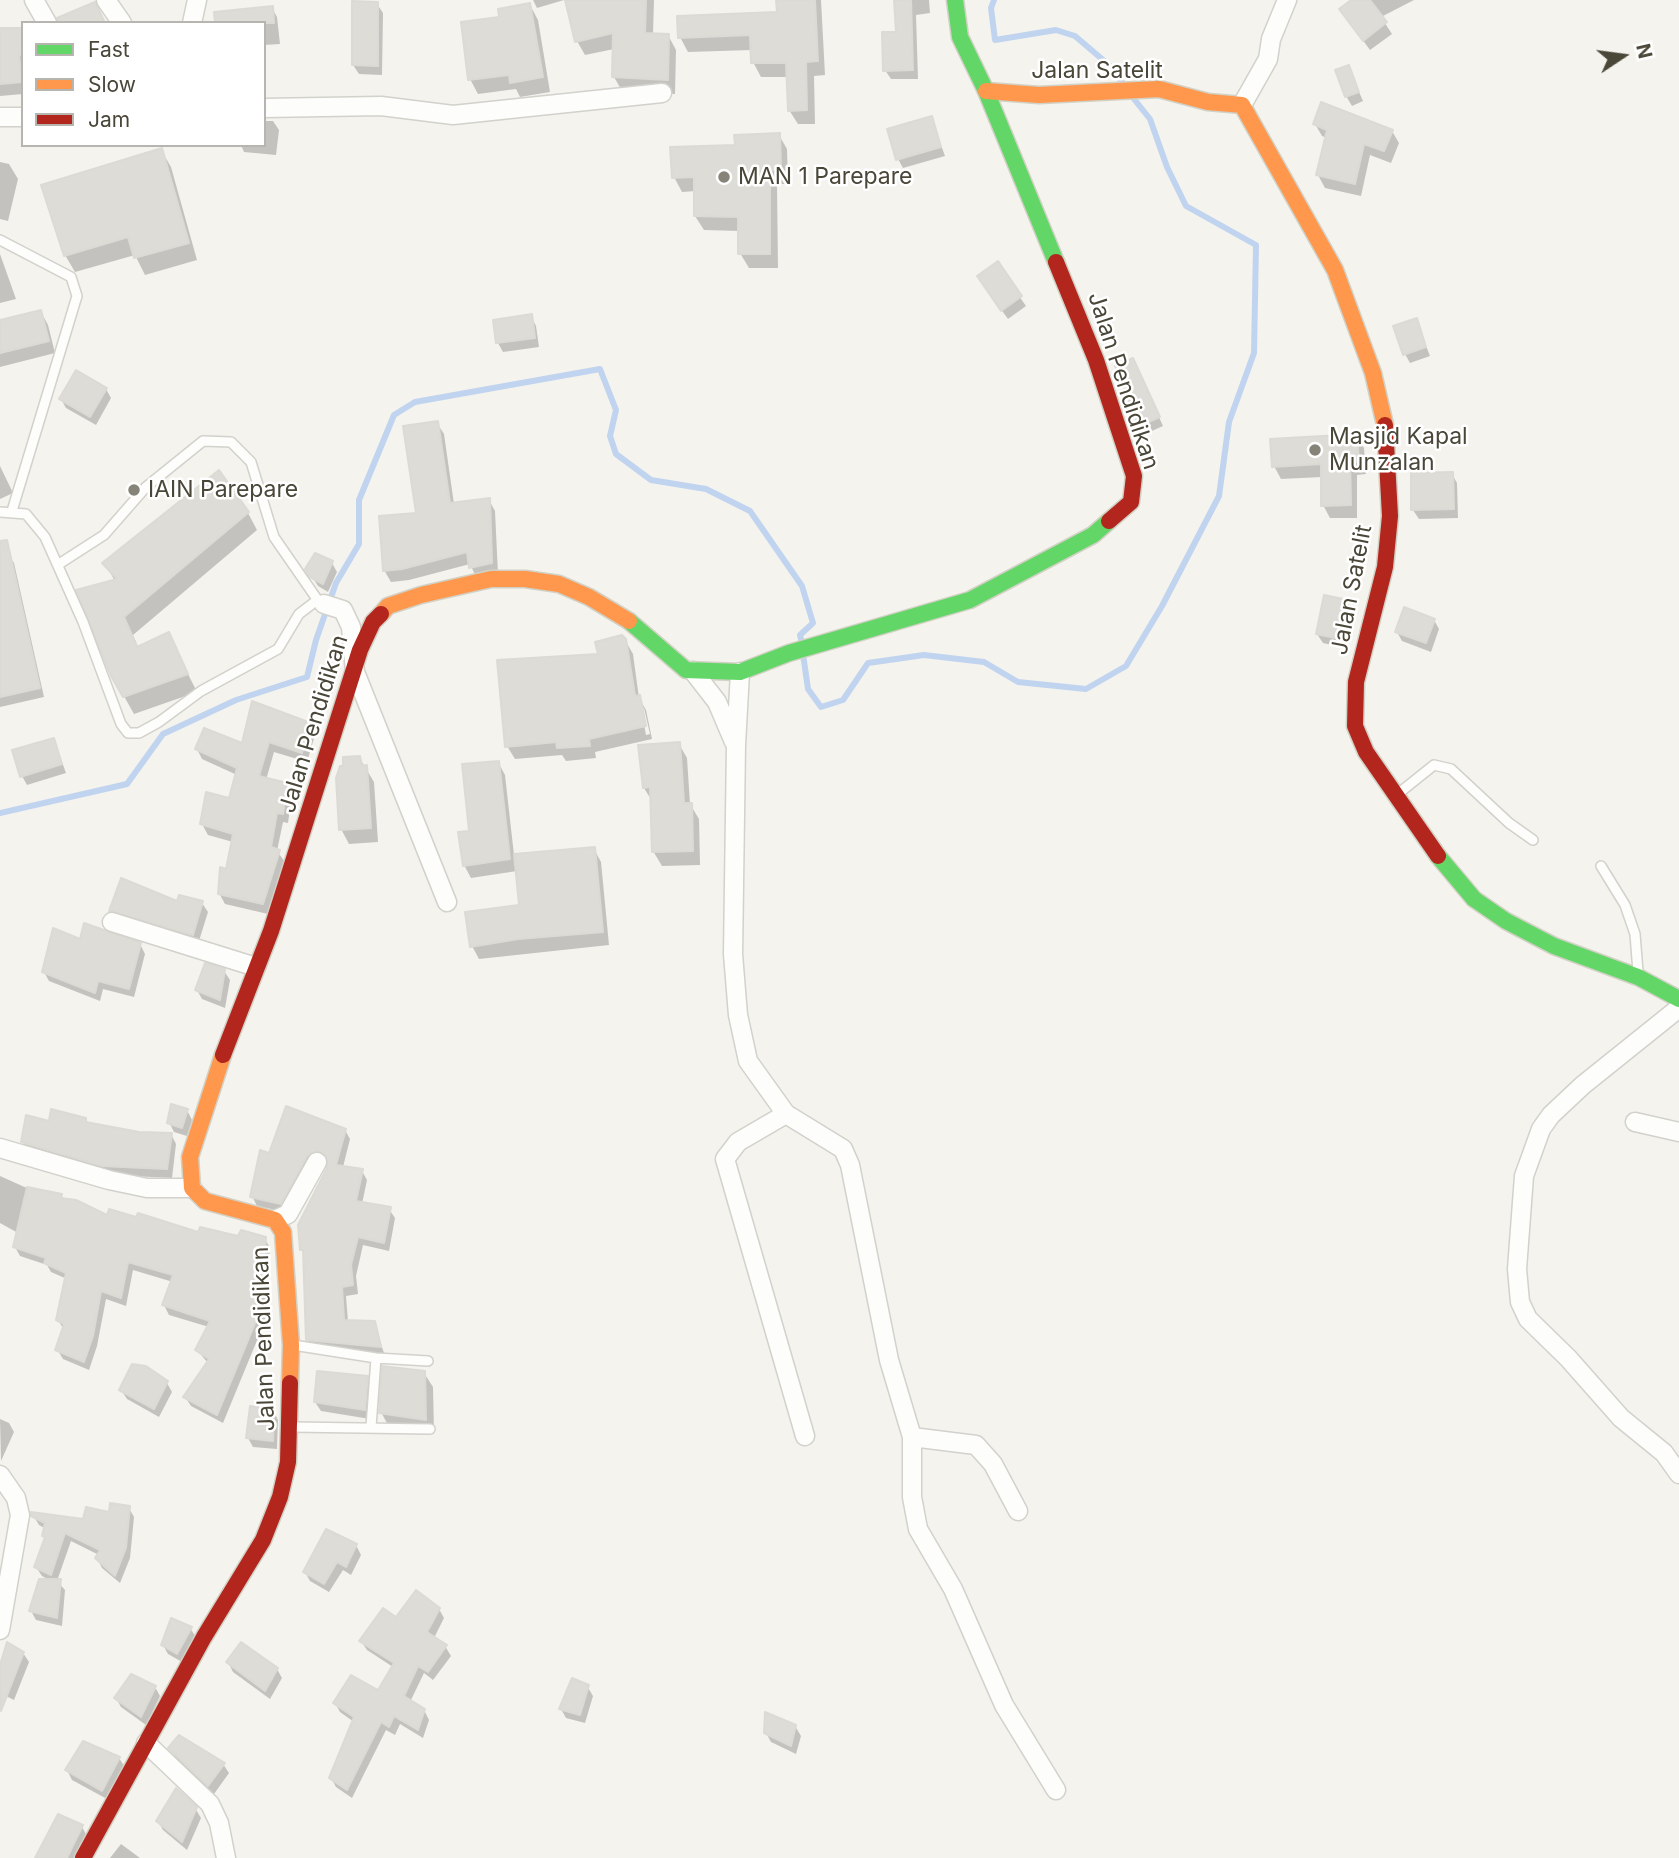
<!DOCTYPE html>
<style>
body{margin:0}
#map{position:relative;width:1679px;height:1858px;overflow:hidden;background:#f4f3ee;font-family:Inter,sans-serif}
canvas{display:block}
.legend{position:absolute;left:21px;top:21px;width:245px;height:126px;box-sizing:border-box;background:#fff;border:2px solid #b7b5b0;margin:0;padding:9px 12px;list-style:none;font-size:21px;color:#4a4739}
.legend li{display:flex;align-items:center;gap:14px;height:35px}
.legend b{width:35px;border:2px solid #b7b5b0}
.north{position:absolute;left:1588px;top:21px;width:70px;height:70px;-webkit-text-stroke:5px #fff;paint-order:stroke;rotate:77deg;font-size:19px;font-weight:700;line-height:28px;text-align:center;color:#4a4739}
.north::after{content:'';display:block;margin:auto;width:24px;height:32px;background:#4a4739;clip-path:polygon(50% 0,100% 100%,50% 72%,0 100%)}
</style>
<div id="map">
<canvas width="1679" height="1858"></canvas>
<ul class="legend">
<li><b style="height:9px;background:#63d668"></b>Fast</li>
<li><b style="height:9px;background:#ff974d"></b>Slow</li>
<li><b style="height:9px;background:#b3261e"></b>Jam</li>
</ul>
<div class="north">N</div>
</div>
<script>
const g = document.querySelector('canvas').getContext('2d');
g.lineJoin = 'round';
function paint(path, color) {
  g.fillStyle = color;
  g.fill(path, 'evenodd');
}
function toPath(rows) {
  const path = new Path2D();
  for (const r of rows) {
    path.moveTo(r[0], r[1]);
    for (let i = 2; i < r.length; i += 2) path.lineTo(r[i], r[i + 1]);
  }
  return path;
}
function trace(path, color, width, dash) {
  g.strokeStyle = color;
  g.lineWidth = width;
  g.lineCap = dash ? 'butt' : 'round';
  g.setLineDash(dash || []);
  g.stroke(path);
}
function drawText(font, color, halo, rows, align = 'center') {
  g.font = font + ' Inter,sans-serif';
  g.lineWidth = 5;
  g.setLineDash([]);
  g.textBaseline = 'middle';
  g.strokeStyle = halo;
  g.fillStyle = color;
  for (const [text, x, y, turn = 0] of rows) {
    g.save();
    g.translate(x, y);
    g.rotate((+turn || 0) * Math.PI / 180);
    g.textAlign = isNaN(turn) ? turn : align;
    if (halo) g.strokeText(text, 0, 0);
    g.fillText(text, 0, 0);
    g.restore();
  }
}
const shadow = toPath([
 [533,0,564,0,537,8],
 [567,0,654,0,653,35,668,35,676,50,675,94,622,91,614,77,614,49,585,55,577,41],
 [778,0,821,0,825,75,814,76,815,124,798,124,789,110,788,77,761,77,753,62,752,50,688,52,680,37,779,14],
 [895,0,929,0,930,13,916,15,918,79,891,79,885,70,897,34],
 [1353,0,1414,0,1381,17,1392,34,1370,50,1341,10],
 [377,4,383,13,382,75,359,74,353,65],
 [530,5,538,20,550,92,520,97,516,89,478,94,470,79,501,19],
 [272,8,277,17,280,44,264,45,264,23],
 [0,31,23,31,23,94,0,96],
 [1348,67,1363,101,1352,106,1346,96],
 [931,118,945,156,903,168,898,159],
 [264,121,273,121,279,130,276,155,244,152,241,145,264,145],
 [1315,124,1392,131,1399,143,1391,163,1370,155,1361,196,1325,188,1318,175,1327,138,1322,136],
 [779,135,787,149,788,184,777,184,778,268,749,268,740,253,740,231,704,230,695,216,696,191,682,192,674,177,737,146],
 [161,150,171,167,197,260,145,275,135,255,75,272,65,255],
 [0,162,9,164,18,179,8,221,0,219],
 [0,254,16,299,0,303],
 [997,264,1026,306,1008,319,984,286],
 [41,312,48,325,55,353,0,367,0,322],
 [531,316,536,326,539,347,503,352,498,343,495,321],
 [1416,320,1430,356,1410,363,1405,354],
 [1137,369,1163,426,1145,434,1140,425],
 [106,389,111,398,96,425,66,408,61,399],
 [437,423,444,434,454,504,489,500,495,511,498,574,477,579,470,564,409,580,391,582,384,570,418,514],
 [1356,435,1364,448,1366,474,1357,475,1357,518,1330,518,1323,505,1322,477,1281,479,1274,466],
 [0,466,13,493,0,499],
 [1452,474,1457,483,1458,518,1419,519,1413,510],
 [248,513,257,530,133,635,139,649,168,634,197,692,134,714,112,675,115,581,105,564],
 [8,554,14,563,44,697,0,707,0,556],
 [332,563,337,572,328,592,318,586,307,569],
 [1347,602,1353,611,1345,648,1323,643,1317,634],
 [1434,620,1439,629,1431,652,1402,641,1397,632],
 [625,640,633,654,639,698,646,710,652,739,595,752,596,758,566,761,562,755,515,759,507,746,601,655],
 [641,708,644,708,650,734,646,735],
 [309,724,315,735,307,762,274,752,266,780,286,785,292,795,288,823,283,822,277,851,285,862,268,914,225,904,219,893,233,842,208,835,202,824,230,801,237,775,202,759,197,749,243,745],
 [54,740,66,773,27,785,22,776],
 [679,744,687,758,690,804,699,819,700,865,662,866,653,851,652,801,644,788],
 [359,757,374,782,378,842,349,844,341,829],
 [498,762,505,775,514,855,594,849,601,862,609,945,479,959,472,946,521,907,517,871,471,878,464,865,471,832],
 [178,903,202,903,208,912,198,944,116,920,111,911],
 [82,941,140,944,145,954,134,997,103,989,100,1001,49,981,44,972],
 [224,971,230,980,225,1008,202,999,197,990],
 [187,1110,192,1120,187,1136,174,1132,169,1122],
 [85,1119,88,1124,139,1134,171,1134,176,1144,172,1178,109,1175,28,1151,23,1142,51,1123],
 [345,1130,350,1139,343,1167,362,1171,367,1180,362,1204,389,1209,395,1218,389,1251,363,1245,356,1276,358,1294,346,1296,348,1322,374,1323,385,1356,314,1349,308,1340,305,1255,302,1249,329,1161,316,1161,286,1212,257,1206,252,1196,271,1155],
 [0,1176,29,1189,61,1196,64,1200,108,1218,200,1234,265,1239,270,1248,265,1321,223,1423,191,1406,185,1397,208,1363,197,1350,209,1327,169,1315,164,1305,173,1282,133,1270,126,1306,106,1299,97,1346,89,1370,63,1359,57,1349,64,1330,58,1320,67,1279,51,1272,47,1265,20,1256,15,1247,18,1233,0,1223],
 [424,1373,433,1387,434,1434,389,1427,381,1412],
 [367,1378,372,1387,370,1419,321,1411,315,1402],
 [167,1383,172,1392,159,1417,127,1399,121,1390],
 [273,1410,278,1420,277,1449,253,1447,248,1438],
 [0,1419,9,1423,14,1432,1,1461],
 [129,1508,134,1517,130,1558,120,1583,102,1568,97,1558,99,1555,71,1541,57,1581,65,1590,62,1626,36,1620,31,1611,51,1581,42,1576,36,1567,46,1539,46,1529,39,1525,33,1515,84,1521],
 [356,1545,361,1555,351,1575,343,1570,329,1592,310,1581,305,1572],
 [439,1609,444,1618,434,1638,445,1646,451,1656,433,1680,424,1673,410,1702,424,1710,429,1720,423,1738,400,1724,395,1735,386,1730,352,1798,336,1787,331,1778,354,1722,340,1712,335,1703,379,1692,393,1667,367,1650,361,1641,396,1620],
 [190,1628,196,1637,182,1662,168,1654,163,1645],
 [8,1644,23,1653,29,1662,14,1700,0,1693,0,1671],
 [228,1662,277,1669,282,1678,270,1699,233,1672],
 [587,1686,593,1696,585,1723,566,1718,561,1709],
 [155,1687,160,1696,146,1725,121,1707,116,1698],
 [795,1726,801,1736,796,1754,771,1742,766,1733],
 [170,1749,223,1764,229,1773,214,1794,176,1758],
 [119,1758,125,1767,107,1799,72,1780,67,1770],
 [195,1808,201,1818,187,1850,163,1830,158,1821],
 [59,1816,82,1827,87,1836,76,1858,37,1858],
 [121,1844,140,1858,110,1858]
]);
const stream = toPath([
 [994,0,991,8,995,40,1056,30,1075,36,1109,65,1124,85],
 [803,654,808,689,821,707,843,700,868,663,924,655,984,662,1018,682,1086,689,1126,666,1162,606,1219,496,1229,422,1254,353,1256,245,1186,206,1167,167,1150,119,1134,99],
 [0,813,127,784,163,734,236,700,307,677,316,640,336,583,359,544,359,500,394,415,415,402,600,369,616,410,610,436,616,454,651,480,706,489,750,511,802,586,813,623,800,635,802,643]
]);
const building = toPath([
 [565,0,646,0,645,33,669,34,668,80,612,77,613,33,575,42,565,0],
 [776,0,815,0,818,61,806,62,807,110,788,111,786,63,751,63,750,35,678,38,677,16,777,12,776,0],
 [894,0,911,0,913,70,883,71,882,32,896,32,894,0],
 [1351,0,1370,0,1387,22,1363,41,1339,9,1351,0],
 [352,1,378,2,378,66,352,65,352,1],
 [95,2,105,23,58,23,57,18,95,2],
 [530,3,543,77,510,83,509,75,468,80,461,22,499,17,498,9,530,3],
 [273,6,274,23,215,23,214,12,273,6],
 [0,28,23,28,23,55,19,55,22,82,0,84,0,28],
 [1349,65,1359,92,1345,97,1335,70,1349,65],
 [1321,102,1393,130,1384,151,1364,144,1355,184,1316,175,1327,130,1313,124,1321,102],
 [932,116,941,147,896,160,887,129,932,116],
 [780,133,781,170,770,170,770,254,738,254,738,217,694,216,694,177,672,178,670,147,735,145,734,135,780,133],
 [162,148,189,243,134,258,128,237,64,256,41,185,162,148],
 [998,261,1022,296,1001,311,977,276,998,261],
 [41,310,49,341,0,353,0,320,41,310],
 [532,314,535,338,496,343,493,320,532,314],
 [1417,318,1426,347,1403,355,1393,326,1417,318],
 [1133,358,1160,417,1139,426,1115,366,1133,358],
 [76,370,107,388,90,417,59,399,76,370],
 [438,421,450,503,490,498,492,563,469,568,467,552,402,569,383,571,379,516,416,513,403,426,438,421],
 [1357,434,1359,462,1350,462,1351,505,1321,506,1321,464,1272,467,1270,439,1357,434],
 [219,470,249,512,124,617,137,647,169,632,188,674,123,697,111,676,76,590,117,579,102,563,219,470],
 [1453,472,1454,509,1411,510,1411,473,1453,472],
 [7,540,40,688,0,697,0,541,7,540],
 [315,553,333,561,323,584,310,577,305,569,315,553],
 [1324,595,1348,600,1340,639,1316,634,1324,595],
 [1404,607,1435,619,1426,643,1395,632,1404,607],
 [622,635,626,639,635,696,640,695,646,726,589,739,590,746,557,748,556,742,505,747,497,660,598,654,595,642,622,635],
 [252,701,311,723,302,753,269,742,259,776,287,783,283,814,277,813,271,847,280,850,263,904,218,894,220,867,226,869,233,834,200,824,206,792,229,798,237,768,195,749,204,728,242,743,252,701],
 [54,738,62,764,20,777,12,750,54,738],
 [680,742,684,803,692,803,693,851,652,852,650,787,643,788,638,745,680,742],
 [360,756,362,766,367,765,371,828,339,830,336,778,340,766,343,766,343,757,360,756],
 [499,761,510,859,463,866,458,832,469,831,462,764,499,761],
 [595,847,603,932,518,939,470,947,465,912,519,905,514,854,595,847],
 [121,878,177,901,179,895,203,901,193,935,109,911,121,878],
 [84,923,141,943,129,989,98,981,95,993,42,972,53,928,80,939,84,923],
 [205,963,225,969,220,1000,195,990,205,963],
 [171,1104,188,1109,182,1128,167,1123,171,1104],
 [286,1106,346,1129,336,1165,363,1169,356,1201,391,1207,384,1243,358,1237,351,1265,353,1285,342,1287,344,1320,375,1321,381,1347,306,1340,303,1250,300,1250,298,1225,327,1168,326,1156,316,1151,307,1156,281,1204,250,1197,260,1150,269,1153,286,1106],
 [51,1109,86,1118,86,1122,139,1132,172,1133,167,1169,102,1166,21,1142,26,1115,49,1121,51,1109],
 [27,1187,62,1194,61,1198,76,1200,107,1215,109,1209,136,1217,138,1213,198,1232,200,1227,238,1236,241,1230,266,1237,260,1311,217,1415,183,1397,209,1359,195,1350,210,1321,162,1305,173,1275,128,1262,121,1298,101,1291,93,1336,84,1362,55,1350,64,1324,56,1320,66,1273,44,1263,46,1258,13,1247,27,1187],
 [132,1364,146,1366,168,1381,154,1409,119,1390,132,1364],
 [382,1366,425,1371,426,1420,379,1413,382,1366],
 [317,1371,368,1376,365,1410,314,1402,317,1371],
 [250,1406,274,1409,273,1441,246,1438,250,1406],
 [110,1503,130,1506,126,1548,115,1576,95,1558,100,1550,65,1533,51,1575,34,1567,45,1537,42,1536,45,1523,31,1516,31,1512,83,1519,86,1507,109,1512,110,1503],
 [326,1529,357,1544,346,1567,337,1562,324,1584,303,1572,326,1529],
 [39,1579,61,1579,57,1618,29,1611,39,1579],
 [416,1590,440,1608,427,1632,447,1645,428,1672,418,1666,404,1696,425,1709,418,1730,394,1716,389,1727,381,1722,347,1790,329,1778,354,1717,333,1703,351,1675,378,1690,394,1663,359,1641,383,1608,396,1617,416,1590],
 [171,1618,192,1627,177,1654,161,1645,171,1618],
 [7,1642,24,1652,1,1711,0,1665,7,1642],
 [241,1642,278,1668,265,1691,226,1662,241,1642],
 [131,1674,156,1686,141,1717,114,1698,131,1674],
 [572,1678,589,1685,580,1715,559,1709,572,1678],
 [765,1712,796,1725,791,1746,764,1733,765,1712],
 [179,1735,225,1763,208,1786,168,1748,179,1735],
 [83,1741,120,1757,102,1791,65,1770,83,1741],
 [176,1788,197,1807,182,1842,156,1821,176,1788],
 [58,1814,83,1825,67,1858,35,1858,58,1814]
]);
const lane = toPath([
 [0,240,71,277,77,296,12,511],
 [0,512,26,514,45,537,83,622,121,724,128,733,139,733,159,722,201,691,278,649,299,614,316,601],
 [59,564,104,535,146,487,203,441,231,442,251,462,274,537,319,602],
 [1399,793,1434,765,1451,769,1509,823,1533,840],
 [1601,866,1625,905,1635,934,1638,972],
 [293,1345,376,1358,428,1361],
 [292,1427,430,1429],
 [371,1427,376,1358]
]);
const street = toPath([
 [34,0,47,23],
 [106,0,122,23],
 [192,23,197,0],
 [1242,105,1268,59,1271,39,1287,0],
 [264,108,381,106,453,115,662,93],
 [0,117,23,117],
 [324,604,343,610,351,627,355,672,447,902],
 [693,671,717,702,734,742],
 [740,672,736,745,733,954,738,1015,748,1061,786,1114,843,1149,850,1165,889,1360,912,1437,912,1497,918,1529,953,1589,1004,1705,1056,1790],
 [112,922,256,967],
 [1679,1008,1583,1085,1551,1115,1541,1129,1524,1176,1517,1269,1520,1302,1528,1319,1568,1358,1621,1418,1664,1453,1679,1474],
 [786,1114,738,1142,725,1159,805,1436],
 [1635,1122,1679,1132],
 [0,1148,109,1180,147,1188,192,1188],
 [275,1220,288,1214,317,1162],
 [912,1437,976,1445,993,1464,1018,1511],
 [0,1475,16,1498,20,1515,0,1630],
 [146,1743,210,1804,219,1823,226,1858]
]);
const fast = toPath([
 [955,0,960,37,986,91,1056,262],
 [629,621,686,670,740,672,789,653,970,600,1093,535,1109,521],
 [1438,856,1474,899,1506,921,1554,946,1638,977,1679,999]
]);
const slow = toPath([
 [986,91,1039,95,1159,89,1208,102,1242,105,1335,270,1373,373,1385,425],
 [381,614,388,606,421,595,491,579,525,579,559,584,589,597,629,621],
 [223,1055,190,1157,192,1188,205,1201,275,1220,283,1232,291,1345,290,1383]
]);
const jam = toPath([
 [1056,262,1096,360,1134,476,1131,502,1109,521],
 [1385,425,1390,516,1385,567,1356,682,1355,726,1366,752,1438,856],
 [223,1055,271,931,360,650,373,622,381,614],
 [83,1858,204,1637,263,1540,280,1497,288,1462,290,1383]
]);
const markers = [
 [724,177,7,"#868378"],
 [1315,450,7,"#868378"],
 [134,490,7,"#868378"]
];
const streetNames = [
 ["Jalan Satelit",1097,71],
 ["Jalan Pendidikan",1123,381,72],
 ["Jalan Satelit",1352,590,-79],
 ["Jalan Pendidikan",314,724,-73],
 ["Jalan Pendidikan",264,1339,-92]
];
const poiNames = [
 ["MAN 1 Parepare",738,177],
 ["Masjid Kapal",1329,437],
 ["Munzalan",1329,463],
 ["IAIN Parepare",148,490]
];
paint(shadow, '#0003');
trace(stream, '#c1d4ef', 6);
paint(building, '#dddcd6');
trace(building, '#dcdad4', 2);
trace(lane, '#d2d1cb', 12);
trace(street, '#d2d1cb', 21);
trace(fast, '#d2d1c5', 19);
trace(slow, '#d2d1c5', 19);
trace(jam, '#d2d1c5', 19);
trace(lane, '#fdfdfc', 9);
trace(street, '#fdfdfc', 18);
trace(fast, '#63d668', 16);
trace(slow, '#ff974d', 16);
trace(jam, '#b3261e', 16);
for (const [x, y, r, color] of markers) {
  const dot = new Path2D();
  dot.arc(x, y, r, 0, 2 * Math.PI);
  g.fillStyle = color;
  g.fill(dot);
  trace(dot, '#fff', 2.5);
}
drawText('23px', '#4a4739', '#fff', streetNames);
drawText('23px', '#4a4739', '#fff', poiNames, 'left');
</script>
